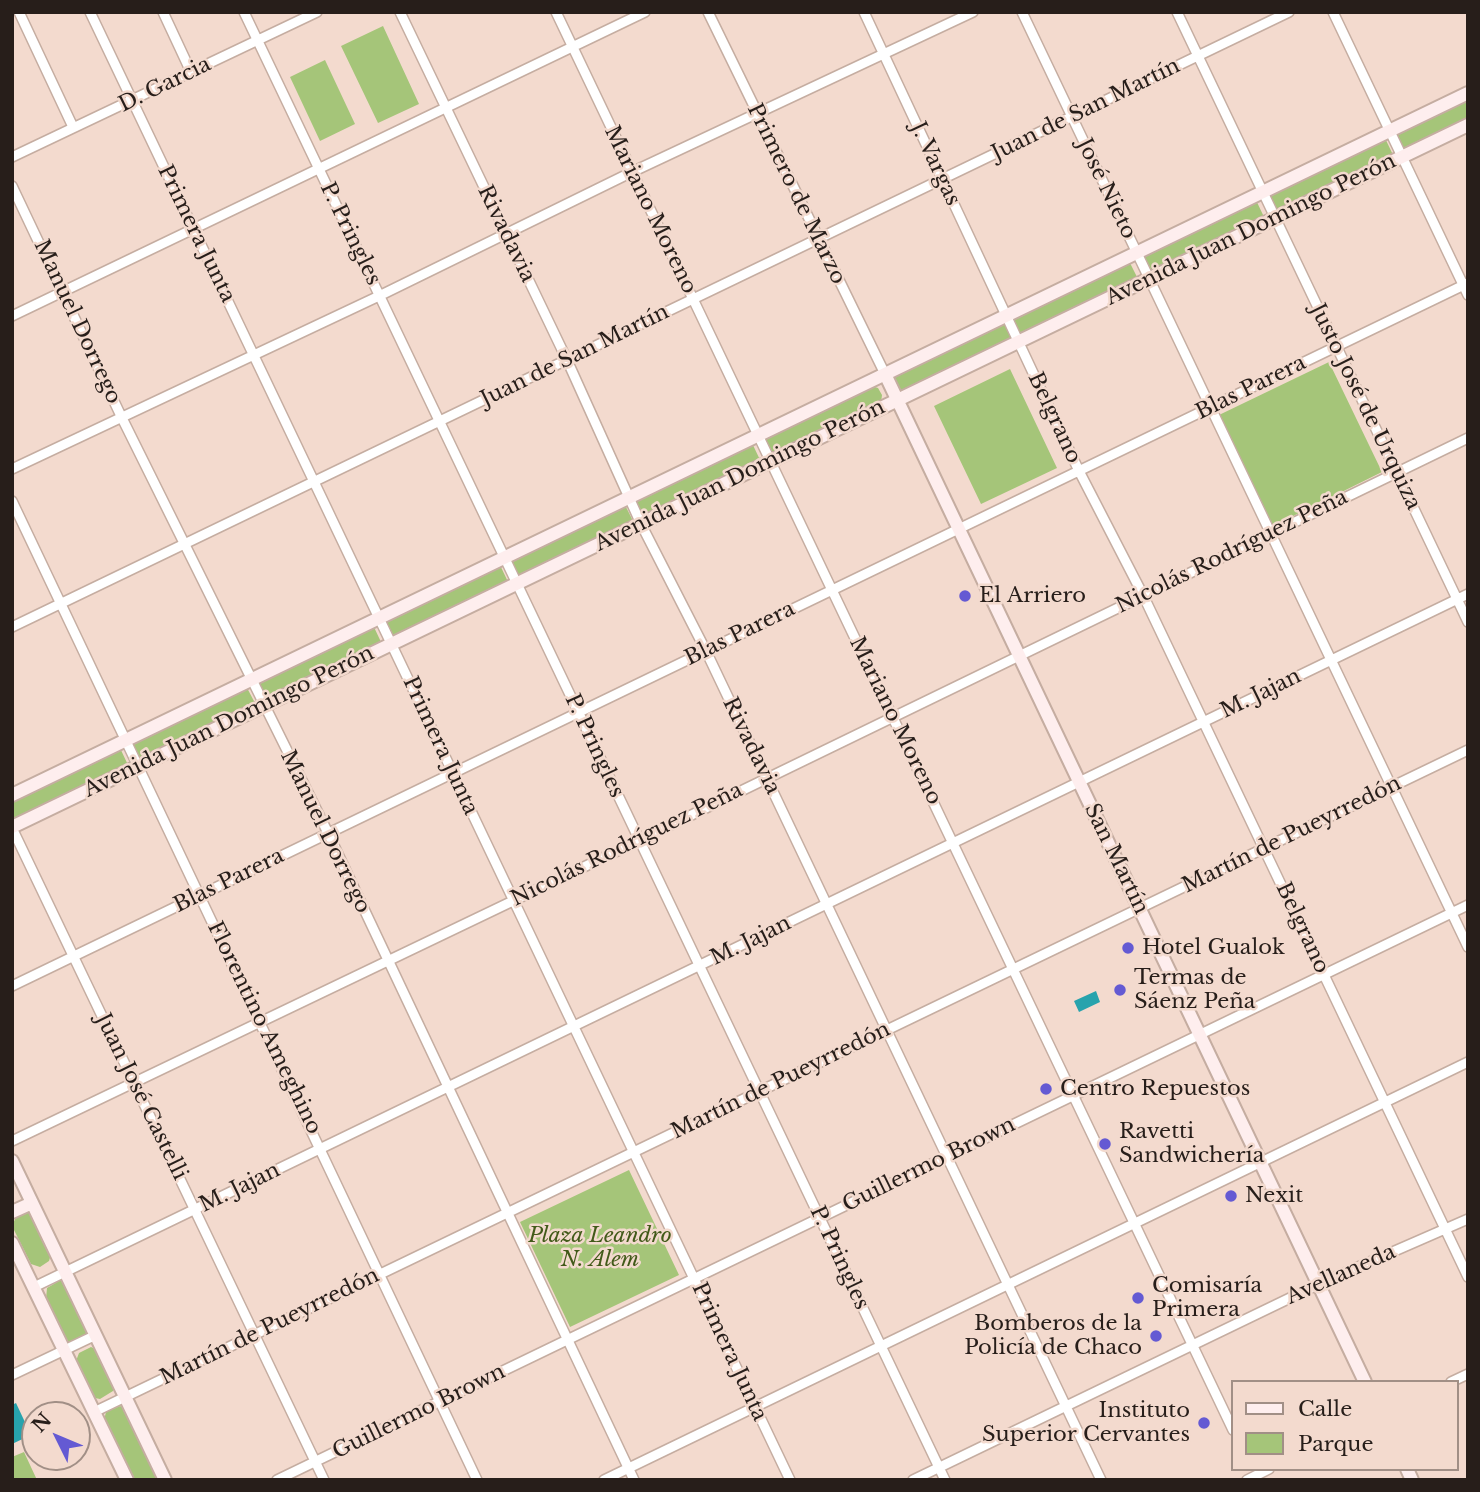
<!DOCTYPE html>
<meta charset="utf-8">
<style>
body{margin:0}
#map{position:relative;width:1480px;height:1492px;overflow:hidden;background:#f3dace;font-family:"Libre Baskerville",serif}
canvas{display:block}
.frame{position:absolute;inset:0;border:14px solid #271e1a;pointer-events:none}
.legend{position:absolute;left:1231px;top:1380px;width:228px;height:91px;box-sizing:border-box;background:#f3dace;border:2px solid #a18f86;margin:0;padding:9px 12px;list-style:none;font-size:21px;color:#271e1a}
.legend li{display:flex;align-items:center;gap:14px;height:35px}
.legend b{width:35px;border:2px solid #a18f86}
.north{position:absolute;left:21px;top:1401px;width:70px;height:70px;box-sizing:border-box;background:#f3dace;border:2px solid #a18f86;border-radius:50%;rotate:313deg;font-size:19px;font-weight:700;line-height:28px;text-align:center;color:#271e1a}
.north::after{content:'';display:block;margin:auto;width:24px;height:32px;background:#645ad3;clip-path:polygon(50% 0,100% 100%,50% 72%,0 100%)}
</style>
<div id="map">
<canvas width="1480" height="1492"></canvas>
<div class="frame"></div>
<ul class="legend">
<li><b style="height:9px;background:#feeeee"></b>Calle</li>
<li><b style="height:19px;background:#a5c579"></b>Parque</li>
</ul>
<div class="north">N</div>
</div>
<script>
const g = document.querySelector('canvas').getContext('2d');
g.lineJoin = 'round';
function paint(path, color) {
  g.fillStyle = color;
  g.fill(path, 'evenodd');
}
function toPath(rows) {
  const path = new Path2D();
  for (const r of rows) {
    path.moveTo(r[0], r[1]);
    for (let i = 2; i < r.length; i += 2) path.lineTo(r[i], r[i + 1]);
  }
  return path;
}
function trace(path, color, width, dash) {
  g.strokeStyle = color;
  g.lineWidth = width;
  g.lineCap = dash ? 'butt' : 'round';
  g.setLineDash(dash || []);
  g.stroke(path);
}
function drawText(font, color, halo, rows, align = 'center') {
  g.font = font + ' "Libre Baskerville",serif';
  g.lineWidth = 5;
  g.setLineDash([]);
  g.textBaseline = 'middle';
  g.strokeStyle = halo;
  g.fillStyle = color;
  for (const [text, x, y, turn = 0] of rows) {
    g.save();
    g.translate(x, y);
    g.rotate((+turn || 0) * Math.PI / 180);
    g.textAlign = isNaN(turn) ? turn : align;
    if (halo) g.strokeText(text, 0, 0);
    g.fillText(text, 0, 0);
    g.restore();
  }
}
const green = toPath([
 [383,26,419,104,378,123,341,46],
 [325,60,355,124,320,141,290,77],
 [1468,98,1468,121,1404,151,1395,133],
 [1384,136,1394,157,1276,214,1266,193],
 [1255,198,1264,217,1149,273,1140,254],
 [1128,259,1138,279,1021,336,1011,316],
 [1004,320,1012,340,902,393,896,391,890,379,899,371],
 [1329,362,1382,472,1273,526,1219,415],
 [1010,369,1057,468,981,504,934,406],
 [872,386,878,388,882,395,881,403,770,456,762,438],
 [752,443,761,462,643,519,634,500],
 [625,505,634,523,518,578,509,560],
 [500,565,509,584,392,640,383,622],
 [373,625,381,642,267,699,258,682],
 [246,686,255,703,140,760,131,743],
 [120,748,128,765,15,820,12,814,12,800],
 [629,1170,679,1275,570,1327,520,1222],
 [27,1211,34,1216,52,1251,49,1261,40,1267,31,1264,12,1226,16,1217],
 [64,1278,91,1334,74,1344,68,1342,46,1299,47,1288],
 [91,1347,99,1351,116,1385,113,1391,100,1399,95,1398,76,1361,79,1353],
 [120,1406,126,1409,160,1480,132,1480,104,1420,106,1412],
 [24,1452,37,1480,12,1480,12,1457]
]);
const water = toPath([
 [1096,991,1100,1002,1079,1012,1074,1001],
 [16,1403,31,1435,12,1444,12,1405]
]);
const street = toPath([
 [19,12,73,127],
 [90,12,790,1480],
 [163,12,191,72],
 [244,12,945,1480],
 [400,12,567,360,641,524,706,651,1101,1480],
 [556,12,1233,1430],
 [708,12,885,374],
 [864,12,1079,471,1143,595,1468,1277],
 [1022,12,1468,947],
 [1177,12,1468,622],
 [1333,12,1468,295],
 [12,157,317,12],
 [12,186,121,416,328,833,634,1480],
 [12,316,645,12],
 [12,469,379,296,632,172,973,12],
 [12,501,477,1480],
 [12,627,1289,12],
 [12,828,324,1480],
 [12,986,1468,283],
 [12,1141,638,841,1468,438],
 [34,1287,1468,594],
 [12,1375,96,1335],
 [1451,1382,1468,1374],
 [94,1412,1468,750],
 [277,1480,1468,905],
 [604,1480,1468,1062],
 [913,1480,1319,1284,1468,1219],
 [1247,1480,1269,1469]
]);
const secondary = toPath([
 [885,374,1365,1382],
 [12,795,1468,93],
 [12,827,1468,125],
 [12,1161,165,1480],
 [12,1212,32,1203],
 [12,1243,127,1480],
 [1407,1469,1412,1480]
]);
const markers = [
 [965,596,7,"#645ad3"],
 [1128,948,7,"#645ad3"],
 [1120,990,7,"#645ad3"],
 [1046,1089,7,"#645ad3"],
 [1105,1144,7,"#645ad3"],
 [1231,1196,7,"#645ad3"],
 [1138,1298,7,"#645ad3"],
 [1156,1336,7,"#645ad3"],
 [1204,1423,7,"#645ad3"]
];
const streetNames = [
 ["D. Garcia",165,85,-26],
 ["Juan de San Martín",1086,110,-26],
 ["J. Vargas",935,164,65],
 ["José Nieto",1106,189,64],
 ["Primero de Marzo",796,194,64],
 ["Mariano Moreno",650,210,64],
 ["Avenida Juan Domingo Perón",1251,230,-26],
 ["Primera Junta",196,234,64],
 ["P. Pringles",350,234,64],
 ["Rivadavia",506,234,64],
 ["Manuel Dorrego",77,322,65],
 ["Juan de San Martín",575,356,-26],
 ["Blas Parera",1251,388,-26],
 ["Justo José de Urquiza",1365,407,64],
 ["Belgrano",1054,418,65],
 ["Avenida Juan Domingo Perón",740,476,-26],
 ["Nicolás Rodríguez Peña",1232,552,-26],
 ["Blas Parera",740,634,-26],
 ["M. Jajan",1261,694,-26],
 ["Mariano Moreno",895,721,64],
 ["Avenida Juan Domingo Perón",229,722,-26],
 ["Primera Junta",440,746,65],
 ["P. Pringles",594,746,65],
 ["Rivadavia",751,746,64],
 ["Manuel Dorrego",325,832,64],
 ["Martín de Pueyrredón",1292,835,-26],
 ["Nicolás Rodríguez Peña",627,845,-26],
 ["San Martín",1116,859,64],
 ["Blas Parera",229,881,-26],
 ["Belgrano",1302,928,65],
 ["M. Jajan",751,941,-26],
 ["Florentino Ameghino",264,1028,64],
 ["Martín de Pueyrredón",781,1081,-26],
 ["Juan José Castelli",141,1097,64],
 ["Guillermo Brown",929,1165,-26],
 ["M. Jajan",240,1188,-26],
 ["P. Pringles",839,1258,65],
 ["Avellaneda",1341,1275,-24],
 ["Martín de Pueyrredón",270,1327,-26],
 ["Primera Junta",729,1352,65],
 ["Guillermo Brown",419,1412,-26]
];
const poiNames = [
 ["El Arriero",979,596],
 ["Hotel Gualok",1142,948],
 ["Termas de",1134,978],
 ["Sáenz Peña",1134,1002],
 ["Centro Repuestos",1060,1089],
 ["Ravetti",1119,1132],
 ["Sandwichería",1119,1156],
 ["Nexit",1245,1196],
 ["Comisaría",1152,1286],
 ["Primera",1152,1310],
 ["Bomberos de la",1142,1324,"right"],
 ["Policía de Chaco",1142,1348,"right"],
 ["Instituto",1190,1411,"right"],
 ["Superior Cervantes",1190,1435,"right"]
];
const parkNames = [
 ["Plaza Leandro",600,1236],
 ["N. Alem",600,1260]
];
paint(green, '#a5c579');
paint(water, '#27a3ad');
trace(street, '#c5ada1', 12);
trace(secondary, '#c5ada1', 16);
trace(street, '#fff', 9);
trace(secondary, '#feeeee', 12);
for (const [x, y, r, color] of markers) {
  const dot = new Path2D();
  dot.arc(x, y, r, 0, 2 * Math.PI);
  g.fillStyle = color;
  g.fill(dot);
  trace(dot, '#f3dace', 2.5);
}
drawText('21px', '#271e1a', '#f3dace', streetNames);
drawText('21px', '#271e1a', '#f3dace', poiNames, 'left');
drawText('italic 21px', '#425a19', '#f3dace', parkNames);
</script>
